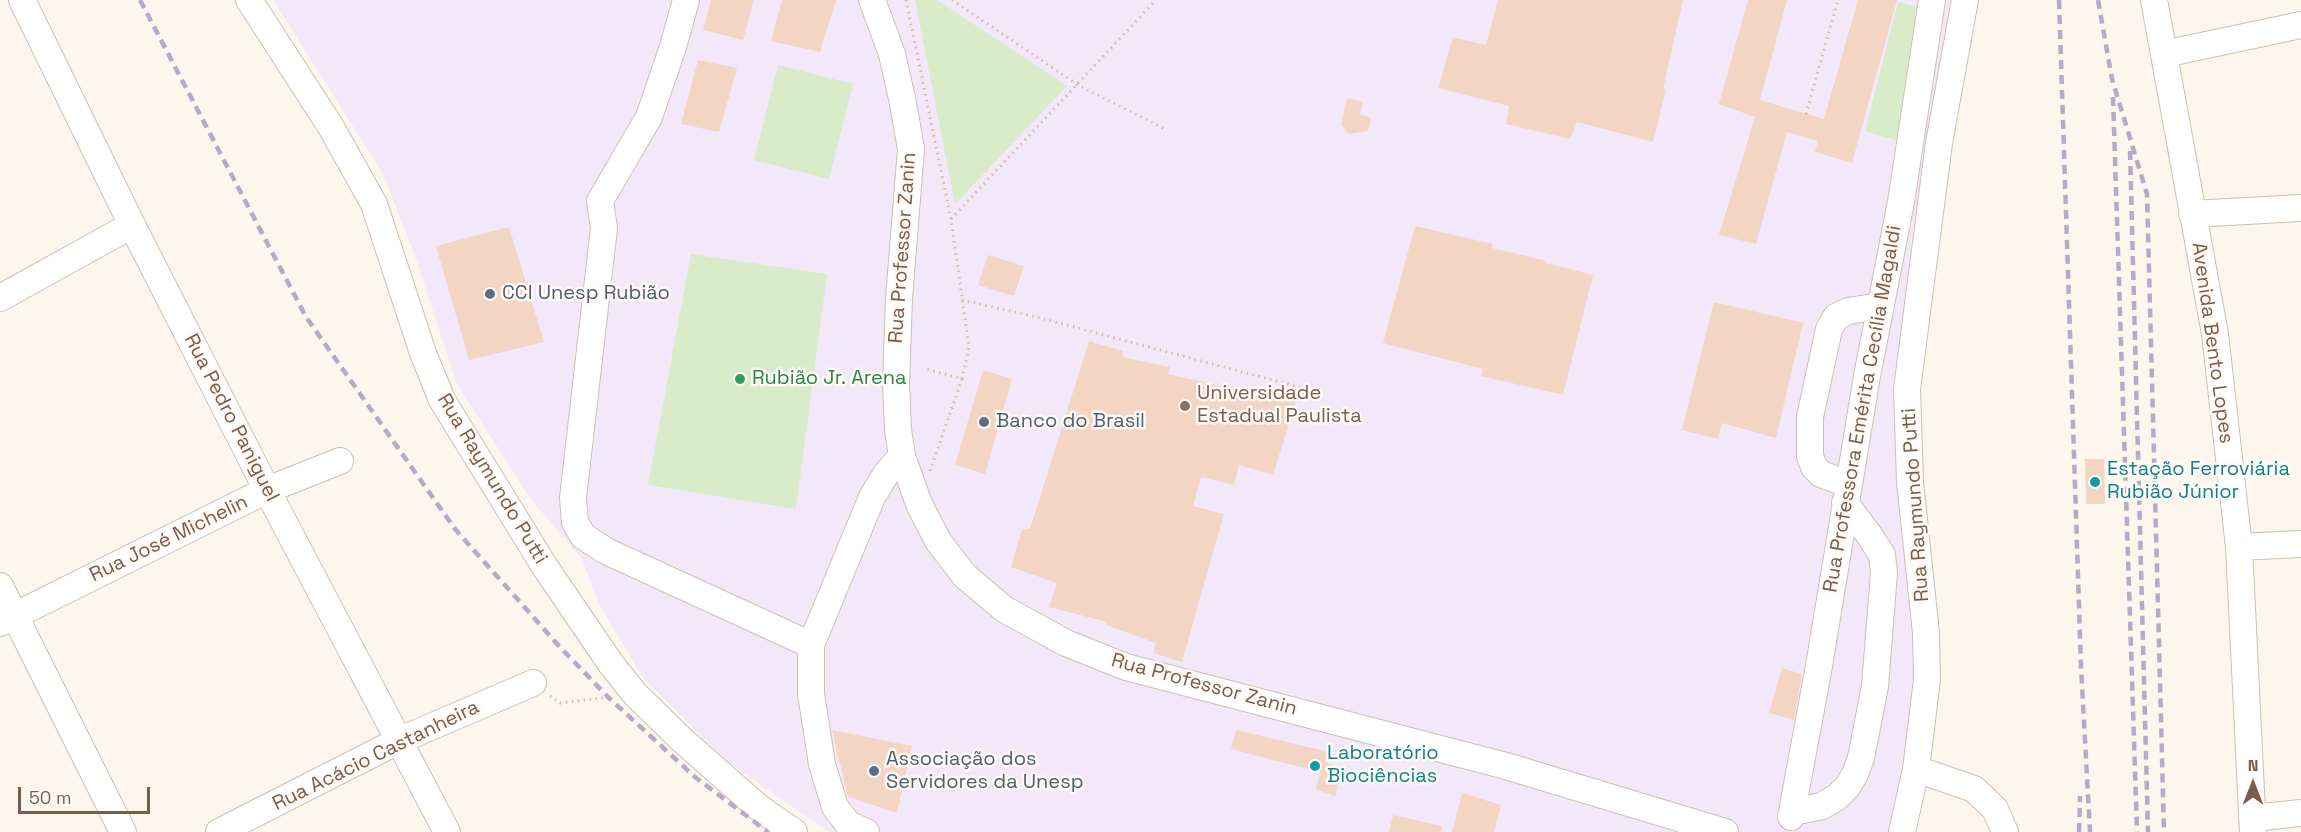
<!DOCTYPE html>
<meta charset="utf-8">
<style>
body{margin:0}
#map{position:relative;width:2301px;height:832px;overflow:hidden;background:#fdf6ec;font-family:"Space Grotesk",sans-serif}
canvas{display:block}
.north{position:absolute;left:2223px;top:754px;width:60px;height:60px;-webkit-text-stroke:4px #fffaf3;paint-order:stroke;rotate:0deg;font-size:16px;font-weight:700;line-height:24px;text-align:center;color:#7a5c4d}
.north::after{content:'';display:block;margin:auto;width:21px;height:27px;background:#7a5c4d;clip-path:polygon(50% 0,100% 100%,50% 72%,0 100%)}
.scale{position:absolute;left:18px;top:787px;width:132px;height:27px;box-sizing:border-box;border:3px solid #7a5c4d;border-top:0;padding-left:8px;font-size:18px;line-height:21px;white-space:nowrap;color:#7a5c4d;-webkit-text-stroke:4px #fffaf3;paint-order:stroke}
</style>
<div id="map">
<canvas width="2301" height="832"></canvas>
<div class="north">N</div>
<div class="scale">50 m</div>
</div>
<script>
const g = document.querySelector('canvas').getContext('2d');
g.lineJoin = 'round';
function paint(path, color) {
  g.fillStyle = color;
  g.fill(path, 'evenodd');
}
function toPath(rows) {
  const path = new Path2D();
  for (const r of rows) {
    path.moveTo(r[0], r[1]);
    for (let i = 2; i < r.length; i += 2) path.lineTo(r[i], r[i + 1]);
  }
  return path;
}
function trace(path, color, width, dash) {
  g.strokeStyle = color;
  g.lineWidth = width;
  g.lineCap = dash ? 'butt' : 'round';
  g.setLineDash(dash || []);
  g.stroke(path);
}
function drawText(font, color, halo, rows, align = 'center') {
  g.font = font + ' "Space Grotesk",sans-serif';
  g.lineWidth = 5;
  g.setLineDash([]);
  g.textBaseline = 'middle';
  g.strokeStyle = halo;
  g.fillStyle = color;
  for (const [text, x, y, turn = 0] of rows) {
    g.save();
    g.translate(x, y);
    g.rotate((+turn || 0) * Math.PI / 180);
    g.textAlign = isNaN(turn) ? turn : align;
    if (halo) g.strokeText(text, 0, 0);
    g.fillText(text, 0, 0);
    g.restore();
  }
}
const education = toPath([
 [273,0,1956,0,1906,323,1918,687,1897,807,1889,832,829,832,729,763,643,678,598,602,582,559,529,497,457,384,413,250,383,174]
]);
const green = toPath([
 [915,0,937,0,1067,86,955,204],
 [1898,2,1928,10,1898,141,1865,131],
 [778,65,853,84,829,179,754,160],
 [691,254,827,274,796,509,648,485]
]);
const building = toPath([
 [711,0,754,0,743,40,703,30],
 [782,0,836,0,820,52,771,41],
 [1498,0,1683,0,1663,89,1666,89,1653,142,1577,122,1570,139,1506,124,1509,106,1438,88,1453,37,1486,45],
 [1748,0,1787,0,1760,100,1824,119,1858,0,1897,0,1852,163,1815,152,1818,141,1787,132,1756,244,1719,235,1755,117,1719,104],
 [698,60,737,68,719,132,681,124],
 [1347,98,1363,102,1360,114,1371,118,1368,131,1349,134,1341,125],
 [1415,226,1493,244,1492,248,1547,261,1546,263,1593,275,1563,395,1481,376,1483,369,1383,343],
 [509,227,544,342,469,360,436,246],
 [988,255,1024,266,1014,296,978,285],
 [1714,302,1803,323,1776,438,1722,423,1718,439,1682,430],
 [1089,341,1123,351,1122,357,1170,367,1168,374,1233,389,1234,386,1296,401,1273,475,1239,465,1234,485,1201,477,1193,506,1224,514,1182,662,1153,653,1156,643,1106,625,1107,622,1049,607,1057,583,1011,567,1022,529,1030,529],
 [983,370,1012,379,985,474,955,465],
 [2085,459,2104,459,2105,504,2086,504],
 [1782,668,1802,674,1794,720,1769,713],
 [832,730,912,746,897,813,848,797],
 [1236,730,1329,752,1325,762,1342,770,1335,796,1316,789,1320,772,1231,749],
 [1462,793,1501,805,1494,832,1452,832],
 [1393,815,1442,826,1441,832,1389,832]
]);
const path = toPath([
 [906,0,951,219,969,347,962,379,924,368],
 [952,0,1078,85,1167,130],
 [1806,114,1838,0],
 [951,219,1156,0],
 [962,300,1040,318,1314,391],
 [930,471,962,379],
 [550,696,560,703,609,697]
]);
const minor = toPath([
 [22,0,132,225,267,490,447,832],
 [249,0,331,127,374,204,423,353,442,400,545,567,611,664,635,694,680,738,758,807,794,832],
 [686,0,673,47,649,117,600,201,604,228,573,498,575,522,583,536,606,551,811,645],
 [872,0,892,54,903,103,911,149,899,298,896,383,898,430,902,456,919,504,938,541,965,576,1004,609,1066,643,1126,667,1506,766,1725,832],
 [2154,0,2215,334,2239,547,2253,832],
 [2164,54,2301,25],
 [2192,214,2301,208],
 [0,298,132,225],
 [1848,484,1821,474,1814,467,1810,456,1810,417,1829,329,1836,317,1848,311,1880,306],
 [2239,547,2301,544],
 [0,586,123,832],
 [0,623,267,490,340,461],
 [1916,769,1974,789,1995,809,2005,832],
 [1793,809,1803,810,1822,806,1837,797,1848,786,1855,774,1861,758,1875,686,1884,573,1882,555,1870,536,1845,503],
 [1791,817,1819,666,1867,376,1901,202,1932,0],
 [2252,818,2301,813],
 [219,832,398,741,533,683],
 [866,832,848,824,835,807,822,764,811,694,811,645,872,497,886,474,902,456],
 [1902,832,1916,769,1927,680,1926,633,1910,482,1907,389,1939,143,1965,0]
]);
const rail = toPath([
 [140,0,306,317,455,529,559,646,608,697,695,777,768,832],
 [2059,0,2081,667,2090,832],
 [2098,0,2112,79,2147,194,2164,832],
 [2113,97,2137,832],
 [2130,151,2148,832],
 [2079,832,2080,796]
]);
const markers = [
 [490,294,6,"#5c6f8a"],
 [740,379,6,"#2e9e5b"],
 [1185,406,6,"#8d6e63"],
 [984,422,6,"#5c6f8a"],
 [2095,482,6,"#0f9aa8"],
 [1315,766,6,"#0f9aa8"],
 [874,771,6,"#5c6f8a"]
];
const streetNames = [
 ["Rua Professor Zanin",903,248,-86],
 ["Avenida Bento Lopes",2212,343,82],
 ["Rua Professora Emérita Cecília Magaldi",1863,409,-80],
 ["Rua Pedro Paniguel",231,418,63],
 ["Rua Raymundo Putti",492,479,59],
 ["Rua Raymundo Putti",1916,505,-94],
 ["Rua José Michelin",169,539,-26],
 ["Rua Professor Zanin",1204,685,15],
 ["Rua Acácio Castanheira",376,756,-26]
];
const serviceNames = [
 ["CCI Unesp Rubião",502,294],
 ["Banco do Brasil",996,422],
 ["Associação dos",886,760],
 ["Servidores da Unesp",886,783]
];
const leisureNames = [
 ["Rubião Jr. Arena",752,379]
];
const educationNames = [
 ["Universidade",1197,394],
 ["Estadual Paulista",1197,417]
];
const cultureNames = [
 ["Estação Ferroviária",2107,470],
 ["Rubião Júnior",2107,493],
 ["Laboratório",1327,754],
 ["Biociências",1327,777]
];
paint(education, '#f3e8fa');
paint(green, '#d8ecc9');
paint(building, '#f3d5c3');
trace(minor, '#d1beb0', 28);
trace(path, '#d9b8a5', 3, [1.5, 4.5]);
trace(minor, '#fff', 26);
trace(rail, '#b9a8c9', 4.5, [9, 6]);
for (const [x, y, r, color] of markers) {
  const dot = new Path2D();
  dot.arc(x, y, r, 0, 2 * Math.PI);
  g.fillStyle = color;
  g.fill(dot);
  trace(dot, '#fffaf3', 2);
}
drawText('20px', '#7a5c4d', '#fffaf3', streetNames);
drawText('20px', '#4e5e75', '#fffaf3', serviceNames, 'left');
drawText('20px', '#27864d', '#fffaf3', leisureNames, 'left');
drawText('20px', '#785e54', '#fffaf3', educationNames, 'left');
drawText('20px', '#0d838f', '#fffaf3', cultureNames, 'left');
</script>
